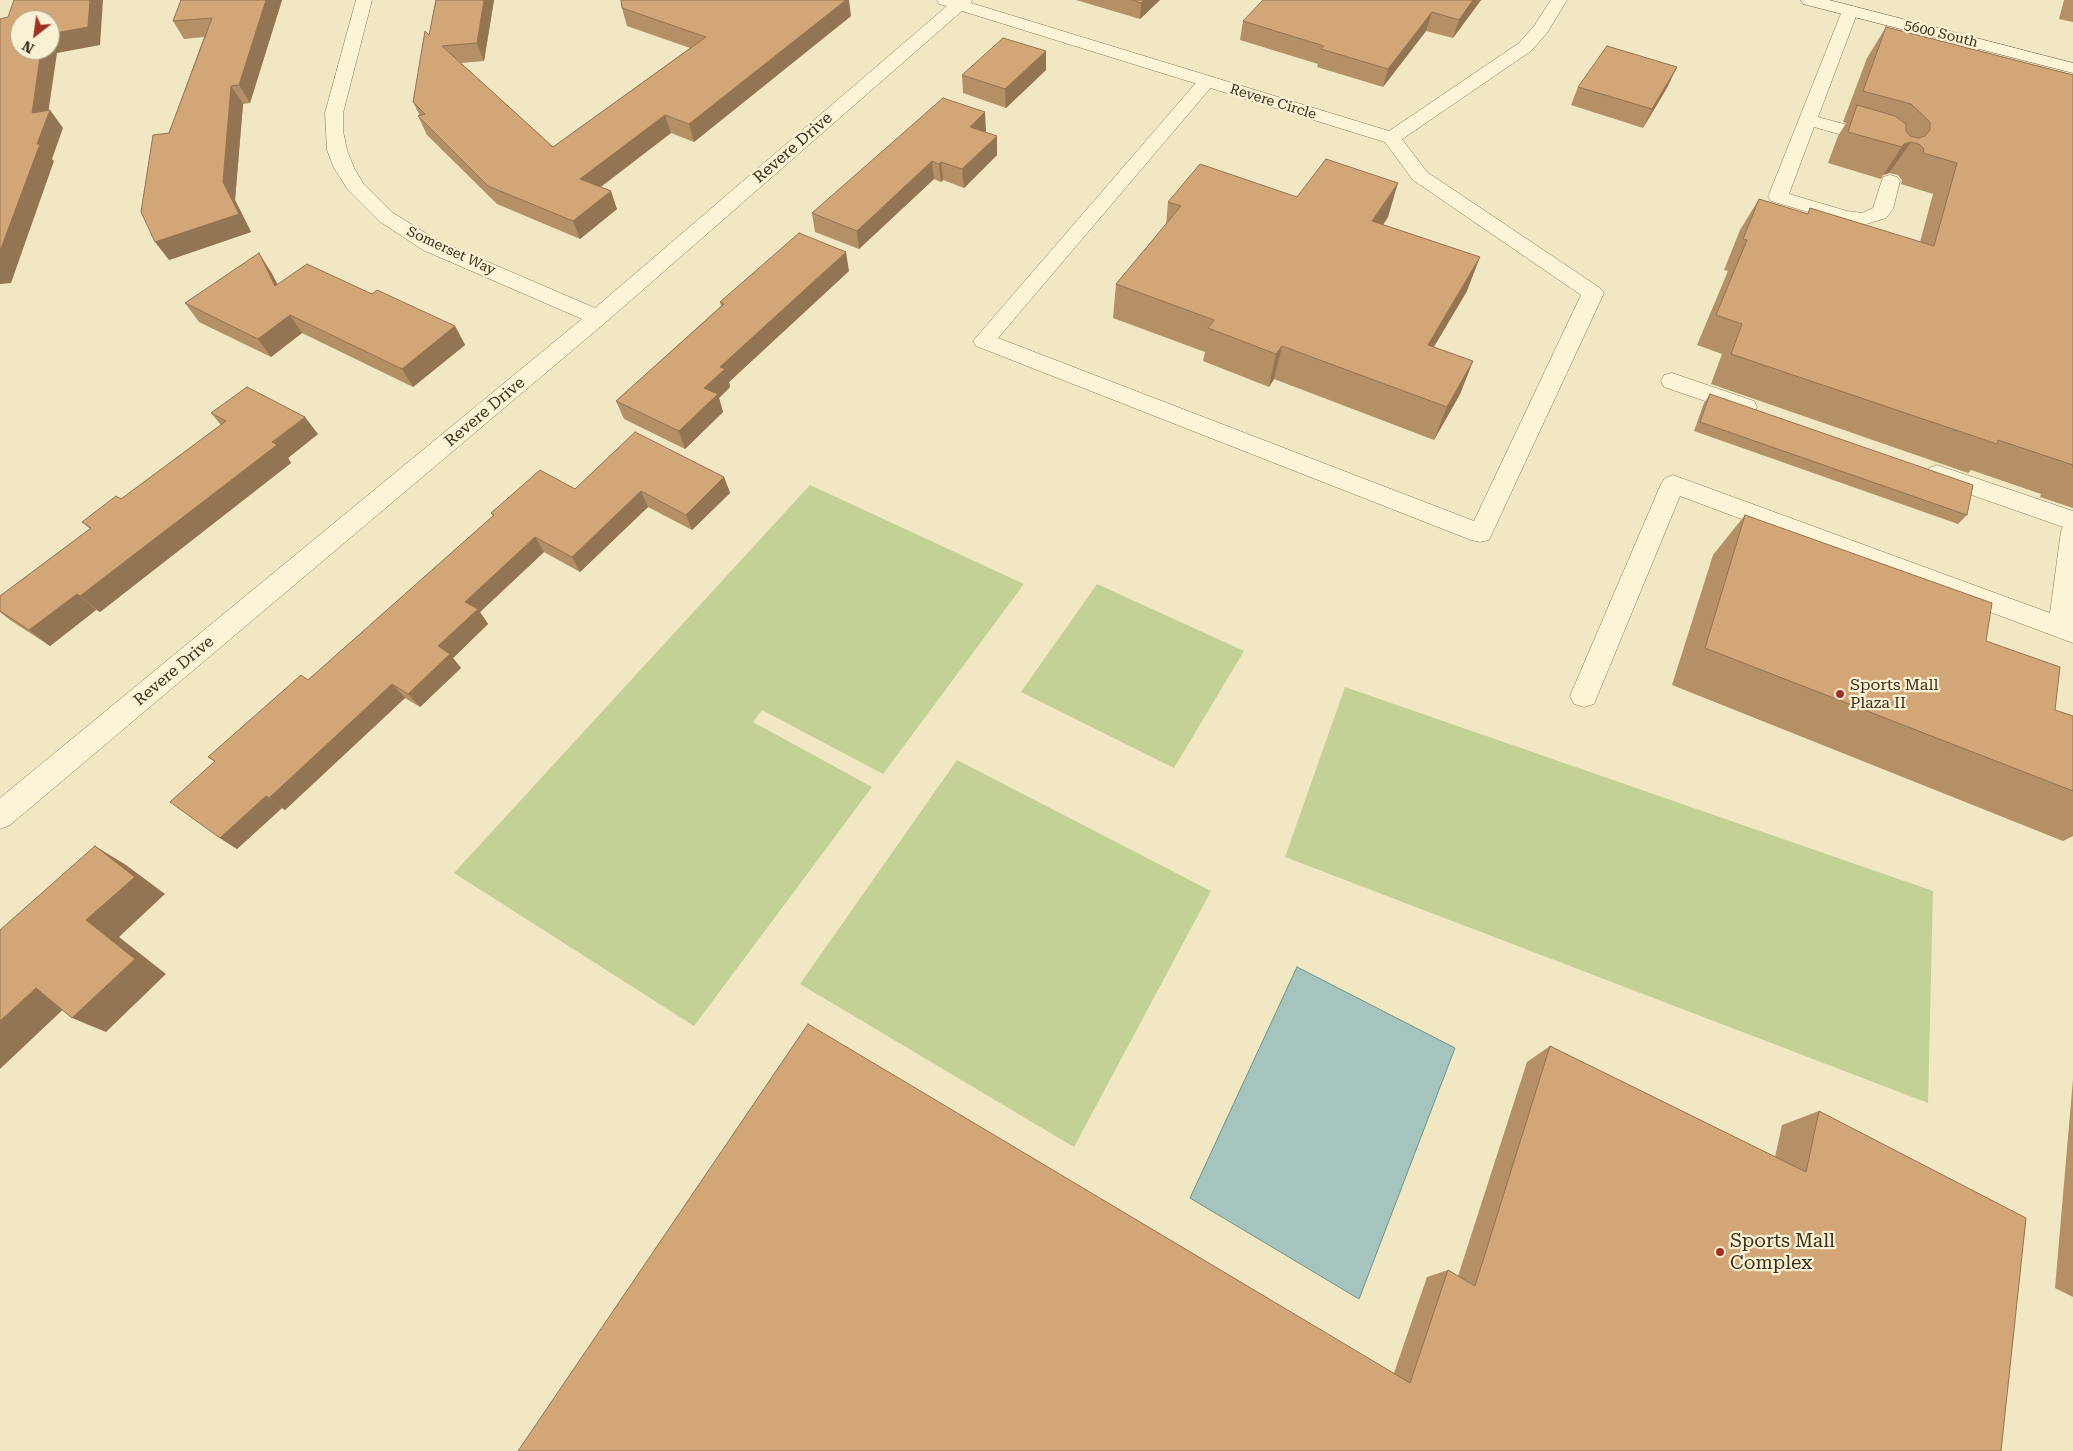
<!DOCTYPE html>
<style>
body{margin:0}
#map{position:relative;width:2073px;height:1451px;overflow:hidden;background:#f1e8c3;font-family:"Roboto Serif",serif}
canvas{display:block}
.north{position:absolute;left:10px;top:10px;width:50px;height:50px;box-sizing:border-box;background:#f8f1d3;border:1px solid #ada38a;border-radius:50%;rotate:210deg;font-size:14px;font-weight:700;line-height:20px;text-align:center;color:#3c2f1d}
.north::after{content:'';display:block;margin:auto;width:18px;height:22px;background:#a03024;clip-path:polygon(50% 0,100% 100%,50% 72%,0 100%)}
</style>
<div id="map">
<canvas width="2073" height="1451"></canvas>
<div class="north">N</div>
</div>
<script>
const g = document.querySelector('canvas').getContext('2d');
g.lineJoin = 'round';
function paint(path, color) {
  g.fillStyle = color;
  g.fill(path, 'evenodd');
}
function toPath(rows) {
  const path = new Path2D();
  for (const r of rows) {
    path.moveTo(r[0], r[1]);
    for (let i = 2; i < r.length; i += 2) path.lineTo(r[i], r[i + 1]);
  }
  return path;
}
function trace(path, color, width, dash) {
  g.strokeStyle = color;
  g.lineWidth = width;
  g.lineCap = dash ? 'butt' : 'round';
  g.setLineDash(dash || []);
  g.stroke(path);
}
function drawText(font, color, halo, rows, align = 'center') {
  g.font = font + ' "Roboto Serif",serif';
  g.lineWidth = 4.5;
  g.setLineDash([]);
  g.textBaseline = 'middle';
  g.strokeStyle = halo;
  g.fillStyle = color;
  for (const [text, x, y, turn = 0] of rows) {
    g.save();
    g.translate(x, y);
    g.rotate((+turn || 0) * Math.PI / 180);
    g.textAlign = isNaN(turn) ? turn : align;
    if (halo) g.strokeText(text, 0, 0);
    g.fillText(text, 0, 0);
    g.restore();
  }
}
const green = toPath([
 [810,485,1024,584,883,774,762,710,753,722,872,787,694,1026,454,873],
 [1097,584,1244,651,1174,768,1021,692],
 [1345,687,1933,891,1928,1103,1285,857],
 [957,760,1211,891,1074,1147,800,984]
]);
const water = toPath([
 [1297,967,1455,1048,1359,1299,1190,1198,1297,967]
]);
const service = toPath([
 [1850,6,1856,7,1858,11,1818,117,1884,135,1886,139,1884,143,1877,145,1814,127,1789,194,1847,211,1862,213,1873,208,1883,177,1890,175,1897,177,1900,181,1893,209,1890,213,1886,218,1863,225,1839,221,1771,201,1768,197,1842,11,1844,7,1850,6],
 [1207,76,1213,77,1216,81,1213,85,998,338,1474,521,1581,295,1413,180,1382,138,1384,134,1391,132,1398,134,1427,172,1600,288,1604,293,1489,540,1480,542,1471,540,976,346,973,341,1201,77,1207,76],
 [1672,373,1754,401,1757,407,1754,413,1746,415,1664,387,1661,381,1664,375,1672,373],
 [1937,465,2073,511,2073,643,1680,496,1594,704,1584,707,1574,704,1570,696,1661,484,1665,478,1673,475,2050,613,2061,531,2063,527,1929,480,1925,474,1929,468,1937,465]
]);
const minor = toPath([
 [356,0,372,0,343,113,343,131,347,150,354,168,363,183,393,213,437,240,595,308,947,6,939,4,937,0,972,0,971,3,1389,131,1519,43,1534,26,1551,0,1567,0,1547,33,1531,51,1398,142,1391,144,962,11,606,322,10,825,0,829,0,798,582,319,423,250,379,221,348,190,334,168,327,150,325,113,356,0]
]);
const secondary = toPath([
 [1801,0,1829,0,2073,63,2073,73,1803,4,1801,0]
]);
const wall = toPath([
 [181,0,282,0,250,103,243,104,235,200,251,232,169,260,169,133,204,37,184,39,173,21],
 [436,0,494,0,484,61,461,63,553,147,690,48,627,26,622,8,851,16,694,142,671,133,601,187,617,209,580,239,497,204,427,135,418,116,420,116,413,102,429,35],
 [1076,0,1160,0,1140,19],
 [1481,0,1453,38,1426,31,1383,87,1317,67,1318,64,1240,40,1243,21],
 [2064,0,2073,0,2073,22,2059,19],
 [1886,27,2073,75,2073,508,2040,497,2041,494,1971,470,1968,473,1711,384,1722,354,1697,345,1728,271,1724,270,1740,230,1759,199,1807,214,1810,208,1920,242,1933,194,1901,184,1902,180,1898,175,1889,173,1883,175,1881,179,1828,163,1838,136,1846,123,1843,122,1867,58],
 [1046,70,1006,108,963,93,962,75],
 [1668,86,1643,128,1571,105,1578,87],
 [986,131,984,132,997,155,964,188,943,180,941,182,934,179,859,249,815,232,812,213],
 [1297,197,1388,217,1383,225,1467,291,1434,347,1473,361,1460,394,1434,440,1274,379,1269,387,1203,361,1205,352,1113,318,1116,284,1166,225,1168,202],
 [849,271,729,382,730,387,719,398,723,412,685,449,624,419,616,401,721,306,720,302],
 [271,272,277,284,372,294,455,326,465,345,413,387,302,333,271,357,199,322,185,303],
 [1710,394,1967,515,1958,524,1694,431,1704,403],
 [211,413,318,434,288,458,291,463,100,612,96,610,50,646,10,620,0,612,0,596,90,529,82,522,121,499,221,425],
 [724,477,730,493,692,530,648,507,580,572,544,552,480,612,488,624,453,658,461,668,420,707,405,698,285,810,282,808,237,849,220,838,215,762,208,757,308,680,493,516,491,513,575,489],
 [1745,515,1986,641,2055,710,2073,716,2073,836,2063,841,1672,685,1713,555],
 [1550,1046,1775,1157,1782,1125,1819,1111,2001,1451,518,1451,1394,1373,1427,1277,1448,1270,1458,1276,1527,1062],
 [2073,1079,2073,1297,2055,1288]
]);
const shadedWall = toPath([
 [90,0,103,0,100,45,57,53,48,114,50,110,63,128,52,159,54,161,11,283,0,284,0,251,37,144,32,113,41,50,50,50,50,34],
 [266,0,282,0,250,103,239,85],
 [484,0,494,0,484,61,477,43],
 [846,0,849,0,851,16,694,142,689,124],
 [1144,0,1160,0,1140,19,1141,3],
 [1473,0,1481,0,1453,38,1459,20],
 [1432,12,1426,31,1383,87,1388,69],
 [1046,51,1046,70,1006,108,1005,89],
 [1677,67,1668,86,1643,128,1652,109],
 [231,86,243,104,235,200,251,232,169,260,155,242,223,182],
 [985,112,986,131,971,146,970,127],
 [665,115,671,133,587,197,580,179],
 [997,136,997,155,964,188,962,169],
 [1911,142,1889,173,1883,175,1904,144],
 [932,161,934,179,859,249,857,231],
 [941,162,943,180,941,182,939,164],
 [1398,183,1388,217,1362,255,1372,221],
 [611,191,617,209,580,239,573,221],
 [846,252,849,271,729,382,730,387,719,398,723,412,685,449,679,431,704,388,720,367],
 [259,253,271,272,288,304,275,286],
 [1480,257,1467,291,1415,378,1428,345],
 [290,315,302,333,271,357,258,339],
 [455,326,465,345,413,387,402,369],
 [1282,346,1274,379,1269,387,1276,354],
 [1473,361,1460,394,1434,440,1447,407],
 [305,417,318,434,288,458,291,463,100,612,80,596],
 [724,477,730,493,692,530,686,515],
 [641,491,648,507,580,572,572,557],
 [535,537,544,552,480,612,488,624,453,658,461,668,420,707,408,694,438,646,465,602],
 [77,594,96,610,50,646,29,630],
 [392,684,405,698,285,810,269,798],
 [266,796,282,808,237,849,220,838],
 [95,846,126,865,165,894,119,937,166,974,106,1032,72,1018,86,920],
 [36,988,71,1002,0,1069,0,1021]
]);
const building = toPath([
 [14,0,90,0,88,27,50,34,50,20,20,20,20,50,41,50,32,113,50,110,37,144,40,144,0,251,0,19,8,17,14,0],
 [181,0,266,0,239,85,231,86,223,182,239,214,155,242,141,212,153,135,169,133,212,18,173,21,181,0],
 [436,0,484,0,477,43,442,46,553,147,706,37,622,8,621,0,846,0,689,124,665,115,580,179,611,191,573,221,488,186,418,116,425,114,413,102,425,31,429,35,436,0],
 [1132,0,1144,0,1141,3,1132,0],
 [1263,0,1473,0,1459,20,1432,12,1388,69,1321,49,1324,46,1243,21,1263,0],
 [1886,27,2073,75,2073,468,2073,465,1998,440,1997,444,1731,354,1742,324,1716,315,1747,240,1743,239,1759,199,1808,214,1810,208,1934,246,1957,163,1923,153,1924,149,1919,144,1911,142,1904,144,1902,147,1848,132,1857,105,1895,116,1906,124,1906,131,1910,136,1918,138,1925,136,1930,130,1930,122,1911,104,1863,91,1886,27],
 [1003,38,1046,51,1005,89,962,75,1003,38],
 [1607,46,1677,67,1652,109,1578,87,1607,46],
 [943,98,985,112,970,127,997,136,962,169,941,162,939,164,932,161,857,231,812,213,943,98],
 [1326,159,1398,183,1372,221,1480,257,1428,345,1473,361,1447,407,1282,346,1276,354,1208,328,1214,320,1116,284,1181,206,1168,202,1200,164,1297,197,1326,159],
 [799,233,846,252,720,367,725,369,704,388,718,394,679,431,616,401,724,304,720,302,799,233],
 [259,253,275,286,307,264,372,294,377,290,455,326,402,369,290,315,258,339,185,303,259,253],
 [247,387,305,417,272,442,277,445,80,596,77,594,29,630,0,611,0,596,91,528,82,522,116,496,121,499,226,421,211,413,247,387],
 [1710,394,1973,485,1967,515,1700,422,1710,394],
 [635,432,724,477,686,515,641,491,572,557,535,537,465,602,478,609,438,646,450,654,408,694,392,684,269,798,266,796,220,838,170,802,215,761,208,757,301,675,308,680,494,515,491,513,540,470,575,489,635,432],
 [1745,515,1992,603,1986,641,2060,667,2055,710,2073,716,2073,791,1705,648,1745,515],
 [95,846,135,877,86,920,135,959,72,1018,36,988,0,1021,0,930,95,846],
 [808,1024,1410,1383,1448,1270,1475,1286,1550,1046,1806,1172,1819,1111,2026,1218,2001,1451,518,1451,808,1024]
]);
const markers = [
 [1840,694,5,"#a03024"],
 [1720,1252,5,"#a03024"]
];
const farStreetnames = [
 ["5600 South",1941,34,14],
 ["Revere Circle",1273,102,17],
 ["Somerset Way",451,251,25]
];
const streetNames = [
 ["Revere Drive",793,148,-41],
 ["Revere Drive",485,412,-40],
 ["Revere Drive",174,671,-40]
];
const poiNames = [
 ["Sports Mall",1850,685],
 ["Plaza II",1850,703]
];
const nearPoinames = [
 ["Sports Mall",1730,1241],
 ["Complex",1730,1263]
];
paint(green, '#c3d096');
paint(water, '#a6c4be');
trace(water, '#6b938d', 1);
trace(service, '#8d7a58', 1);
trace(minor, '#8d7a58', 1);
trace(secondary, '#6f5b3b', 1);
paint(service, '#fbf4d7');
paint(minor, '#fbf4d7');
paint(secondary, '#fbf4d7');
paint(wall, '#b58f65');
paint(shadedWall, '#937453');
paint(building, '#d2a676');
trace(building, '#937453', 1);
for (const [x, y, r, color] of markers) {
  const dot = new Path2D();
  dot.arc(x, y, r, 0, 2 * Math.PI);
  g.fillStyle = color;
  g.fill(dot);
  trace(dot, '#f8f1d3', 2);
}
drawText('14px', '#3c2f1d', '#f8f1d3', farStreetnames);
drawText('16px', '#3c2f1d', '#f8f1d3', streetNames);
drawText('16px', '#3c2f1d', '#f8f1d3', poiNames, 'left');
drawText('19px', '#3c2f1d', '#f8f1d3', nearPoinames, 'left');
</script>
